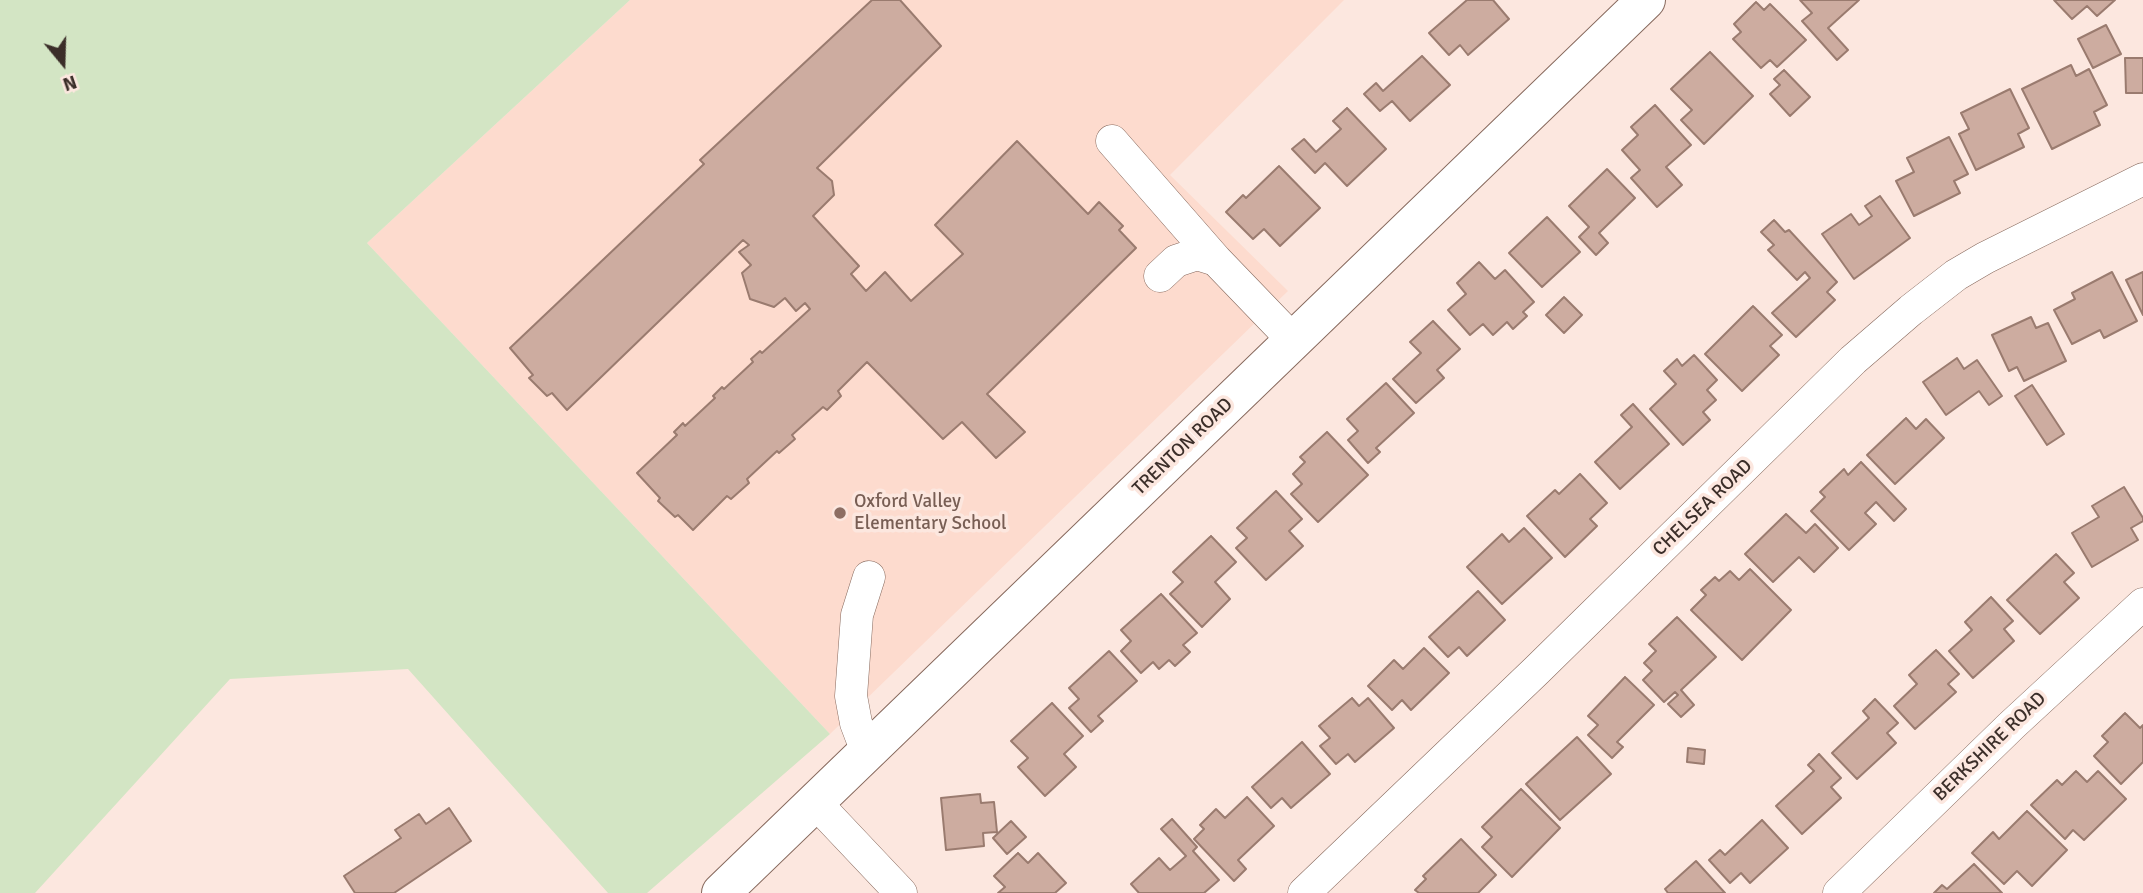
<!DOCTYPE html>
<style>
body{margin:0}
#map{position:relative;width:2143px;height:893px;overflow:hidden;background:#fce7df;font-family:Signika,sans-serif}
canvas{display:block}
.north{position:absolute;left:28px;top:28px;width:70px;height:70px;-webkit-text-stroke:5px #fce7df;paint-order:stroke;rotate:161deg;font-size:19px;font-weight:700;line-height:28px;text-align:center;color:#3b2e29}
.north::after{content:'';display:block;margin:auto;width:24px;height:32px;background:#3b2e29;clip-path:polygon(50% 0,100% 100%,50% 72%,0 100%)}
</style>
<div id="map">
<canvas width="2143" height="893"></canvas>
<div class="north">N</div>
</div>
<script>
const g = document.querySelector('canvas').getContext('2d');
g.lineJoin = 'round';
function paint(path, color) {
  g.fillStyle = color;
  g.fill(path, 'evenodd');
}
function toPath(rows) {
  const path = new Path2D();
  for (const r of rows) {
    path.moveTo(r[0], r[1]);
    for (let i = 2; i < r.length; i += 2) path.lineTo(r[i], r[i + 1]);
  }
  return path;
}
function trace(path, color, width, dash) {
  g.strokeStyle = color;
  g.lineWidth = width;
  g.lineCap = dash ? 'butt' : 'round';
  g.setLineDash(dash || []);
  g.stroke(path);
}
function drawText(font, color, halo, rows, align = 'center') {
  g.font = font + ' Signika,sans-serif';
  g.lineWidth = 7;
  g.setLineDash([]);
  g.textBaseline = 'middle';
  g.strokeStyle = halo;
  g.fillStyle = color;
  for (const [text, x, y, turn = 0] of rows) {
    g.save();
    g.translate(x, y);
    g.rotate((+turn || 0) * Math.PI / 180);
    g.textAlign = isNaN(turn) ? turn : align;
    if (halo) g.strokeText(text, 0, 0);
    g.fillText(text, 0, 0);
    g.restore();
  }
}
const built = toPath([
 [630,0,1344,0,1170,175,1288,291,830,734,367,243]
]);
const green = toPath([
 [0,0,630,0,367,243,830,734,647,893,608,893,408,669,230,679,35,893,0,893]
]);
const building = toPath([
 [872,0,900,0,941,46,817,168,832,181,834,195,813,216,859,266,851,274,866,291,885,272,911,301,963,254,935,225,1017,141,1088,214,1099,202,1123,226,1119,230,1136,248,987,394,1025,432,996,458,962,422,943,439,867,362,838,391,841,396,827,410,823,407,792,435,795,439,779,453,777,451,747,479,749,483,731,499,727,496,693,530,678,515,675,517,658,501,660,498,637,473,677,435,674,432,683,423,685,426,715,398,713,396,722,387,724,389,753,362,751,359,760,351,762,353,810,309,805,303,796,311,785,298,774,307,750,299,742,273,751,265,739,252,749,245,743,240,567,410,552,393,547,396,529,378,533,375,510,348,704,164,700,160,872,0],
 [1467,0,1493,0,1509,19,1468,55,1460,45,1449,55,1429,33,1467,0],
 [1800,0,1859,0,1828,28,1848,50,1837,60,1802,21,1812,13,1800,0],
 [2054,0,2115,0,2097,16,2087,6,2072,19,2054,0],
 [1756,2,1764,10,1770,4,1806,40,1777,67,1770,60,1761,68,1733,39,1741,32,1734,24,1756,2],
 [2106,25,2121,54,2093,68,2078,39,2106,25],
 [1710,52,1753,96,1704,144,1681,120,1692,110,1671,89,1710,52],
 [1422,56,1450,85,1410,121,1392,101,1380,111,1364,94,1376,83,1383,91,1422,56],
 [2125,58,2143,58,2143,93,2126,93,2125,58],
 [2071,65,2076,76,2089,69,2107,105,2094,112,2100,125,2052,149,2022,89,2071,65],
 [1784,70,1810,97,1790,116,1770,94,1780,85,1774,79,1784,70],
 [2010,89,2029,128,2018,134,2024,147,1976,170,1959,134,1969,129,1961,113,2010,89],
 [1655,105,1691,145,1666,167,1682,185,1657,207,1631,178,1640,170,1622,150,1638,135,1631,127,1655,105],
 [1347,108,1386,149,1347,186,1325,163,1315,173,1292,149,1304,139,1316,152,1341,129,1333,121,1347,108],
 [1949,137,1968,174,1954,181,1960,193,1914,216,1896,181,1914,172,1907,158,1949,137],
 [1279,166,1320,208,1280,246,1264,229,1253,239,1226,212,1243,195,1246,198,1279,166],
 [1607,169,1635,198,1599,233,1608,243,1596,255,1579,237,1589,227,1569,206,1607,169],
 [1880,196,1910,238,1854,279,1822,234,1851,214,1859,225,1872,216,1865,206,1880,196],
 [1547,217,1580,252,1542,287,1509,253,1547,217],
 [1774,220,1785,232,1789,230,1837,282,1827,292,1835,300,1796,337,1772,313,1810,278,1805,272,1797,280,1768,250,1774,245,1761,232,1774,220],
 [1479,262,1495,279,1505,270,1534,302,1523,312,1527,316,1513,329,1507,322,1493,335,1483,324,1470,335,1448,310,1466,294,1457,283,1479,262],
 [2112,272,2137,321,2104,338,2100,330,2072,344,2054,310,2075,299,2072,293,2112,272],
 [2143,272,2143,315,2126,280,2143,272],
 [1564,297,1582,315,1564,333,1546,315,1564,297],
 [1753,306,1782,335,1770,346,1779,355,1742,391,1705,354,1753,306],
 [2031,317,2036,328,2048,323,2066,361,2024,381,2017,367,2009,371,1992,335,2031,317],
 [1433,321,1460,349,1437,370,1444,378,1416,403,1393,379,1421,353,1410,342,1433,321],
 [1694,355,1717,380,1707,390,1716,400,1703,412,1710,420,1683,445,1650,409,1676,384,1664,371,1677,359,1682,366,1694,355],
 [1957,358,1964,369,1977,360,2002,396,1989,405,1979,391,1946,415,1923,382,1957,358],
 [1386,383,1414,413,1376,448,1380,452,1368,463,1348,440,1358,431,1347,419,1386,383],
 [2032,385,2064,434,2047,445,2015,396,2032,385],
 [1633,404,1669,444,1620,489,1595,462,1632,427,1621,415,1633,404],
 [1906,418,1916,429,1926,419,1944,438,1895,484,1867,455,1906,418],
 [1327,432,1368,475,1318,522,1291,494,1302,484,1293,474,1305,462,1300,457,1327,432],
 [1861,462,1906,509,1894,521,1876,502,1865,513,1876,524,1849,550,1811,511,1825,497,1820,492,1844,469,1848,475,1861,462],
 [1580,474,1607,503,1590,519,1597,526,1565,557,1527,516,1555,490,1559,494,1580,474],
 [2124,487,2143,518,2143,521,2131,528,2138,540,2092,567,2072,533,2099,517,2092,506,2124,487],
 [1276,491,1302,519,1289,531,1303,546,1266,580,1236,548,1247,538,1237,528,1276,491],
 [1786,514,1806,533,1815,524,1838,548,1814,572,1799,557,1773,582,1745,554,1786,514],
 [1524,528,1552,558,1502,604,1467,567,1502,534,1509,542,1524,528],
 [1211,536,1236,562,1215,582,1230,599,1202,627,1170,594,1183,582,1173,572,1211,536],
 [2056,554,2074,573,2064,582,2079,598,2040,634,2007,600,2056,554],
 [1750,569,1791,610,1742,660,1691,610,1706,595,1701,590,1715,577,1719,581,1730,571,1739,580,1750,569],
 [1478,591,1505,620,1467,656,1459,647,1448,657,1429,637,1478,591],
 [1161,594,1197,633,1183,645,1190,652,1175,666,1169,660,1159,669,1153,662,1141,673,1121,651,1131,641,1121,630,1161,594],
 [1991,597,2013,621,2004,629,2014,641,1973,678,1949,651,1972,630,1965,622,1991,597],
 [1677,617,1716,657,1681,690,1694,705,1681,717,1668,704,1678,695,1675,692,1664,702,1643,680,1652,671,1644,663,1656,651,1649,644,1677,617],
 [1424,648,1449,673,1411,710,1402,700,1392,710,1368,686,1394,660,1403,669,1424,648],
 [1936,650,1959,674,1948,684,1956,692,1915,729,1894,706,1917,684,1909,675,1936,650],
 [1109,651,1137,681,1098,716,1103,721,1091,732,1069,708,1079,699,1069,688,1109,651],
 [1625,677,1654,705,1617,742,1623,747,1612,758,1588,735,1598,725,1588,716,1625,677],
 [1352,698,1359,706,1368,698,1394,728,1355,762,1348,754,1336,764,1320,746,1330,738,1319,726,1352,698],
 [1875,699,1898,723,1887,733,1896,743,1857,779,1832,753,1869,718,1863,711,1875,699],
 [1052,703,1083,736,1064,754,1076,767,1045,796,1018,767,1028,758,1011,741,1052,703],
 [2125,713,2140,728,2143,725,2143,762,2121,784,2094,756,2108,742,2102,736,2125,713],
 [1577,737,1611,774,1560,820,1526,784,1577,737],
 [1302,742,1330,774,1291,808,1282,798,1271,808,1252,787,1302,742],
 [1688,748,1705,750,1704,764,1687,762,1688,748],
 [1819,754,1841,778,1831,787,1841,798,1802,834,1776,806,1814,771,1808,765,1819,754],
 [2076,771,2087,782,2098,771,2126,799,2084,840,2073,830,2065,839,2031,805,2057,780,2062,785,2076,771],
 [1521,789,1560,828,1512,877,1482,847,1492,837,1482,827,1521,789],
 [980,794,981,803,994,802,997,832,983,833,984,846,946,850,941,798,980,794],
 [1247,797,1274,826,1238,860,1246,869,1234,881,1194,839,1204,829,1200,825,1216,809,1225,818,1247,797],
 [449,808,471,841,394,893,355,893,344,876,401,838,395,830,419,814,426,824,449,808],
 [2027,811,2067,850,2032,886,2017,871,2004,884,1972,853,1993,832,1999,839,2027,811],
 [1172,819,1197,847,1193,851,1219,880,1204,893,1139,893,1131,884,1159,858,1170,870,1186,856,1161,829,1172,819],
 [1762,820,1788,848,1750,883,1741,873,1730,883,1709,860,1720,850,1725,855,1762,820],
 [1011,821,1026,837,1007,854,993,838,1011,821],
 [1461,839,1496,875,1478,893,1419,893,1415,890,1426,879,1423,876,1461,839],
 [1018,853,1028,863,1038,853,1066,883,1055,893,998,893,1005,887,994,876,1018,853],
 [1696,861,1725,893,1668,893,1665,889,1696,861],
 [1974,864,2002,893,1934,893,1942,885,1947,889,1974,864]
]);
const minor = toPath([
 [1112,141,1216,260],
 [1160,276,1176,261,1197,254,1216,260,1293,340],
 [867,752,856,723,851,696,857,615,869,577],
 [815,802,901,893],
 [1304,893,1537,670,1853,360,1911,310,1956,275,1985,258,2143,179],
 [1839,893,2012,725,2143,604]
]);
const major = toPath([
 [721,893,1646,0]
]);
const markers = [
 [840,513,7,"#8d6e63"]
];
const streetNames = [
 ["TRENTON ROAD",1183,447,-44],
 ["CHELSEA ROAD",1703,508,-44],
 ["BERKSHIRE ROAD",1990,747,-44]
];
const educationNames = [
 ["Oxford Valley",854,502],
 ["Elementary School",854,524]
];
paint(built, '#fddbce');
paint(green, '#d3e5c4');
paint(building, '#cdaca0');
trace(building, '#9a7b6f', 2);
trace(minor, '#87695d', 33);
trace(major, '#87695d', 40);
trace(minor, '#fff', 32);
trace(major, '#fff', 38);
for (const [x, y, r, color] of markers) {
  const dot = new Path2D();
  dot.arc(x, y, r, 0, 2 * Math.PI);
  g.fillStyle = color;
  g.fill(dot);
  trace(dot, '#fce7df', 2.5);
}
drawText('19px', '#3b2e29', '#fce7df', streetNames);
drawText('19px', '#785e54', '#fce7df', educationNames, 'left');
</script>
